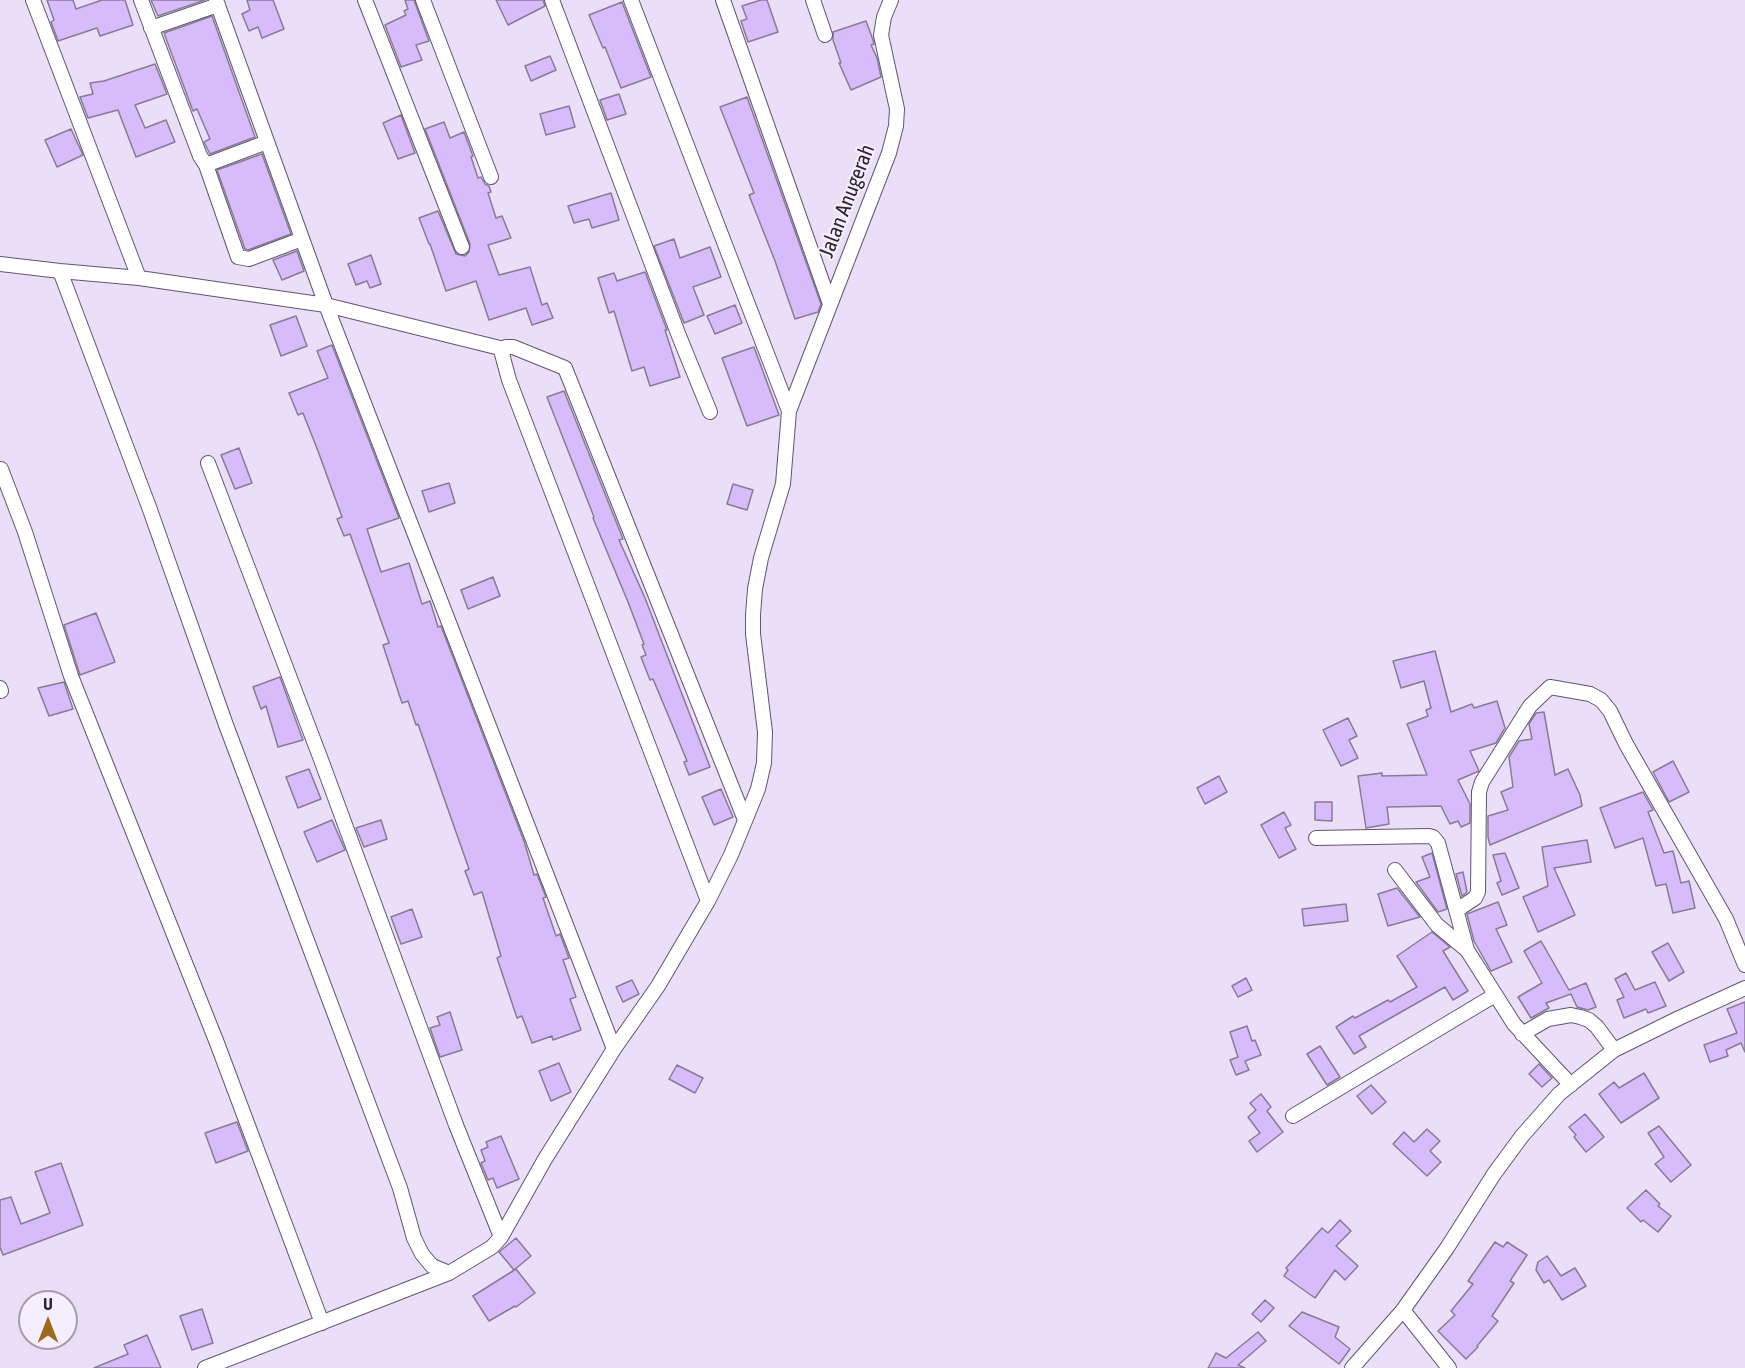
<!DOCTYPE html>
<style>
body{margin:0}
#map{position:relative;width:1745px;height:1368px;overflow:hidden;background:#eadef9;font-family:"Asap Condensed",sans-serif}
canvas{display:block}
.north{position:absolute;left:18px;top:1290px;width:60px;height:60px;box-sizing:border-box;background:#f5eefe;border:2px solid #a49eab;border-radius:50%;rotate:0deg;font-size:16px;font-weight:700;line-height:24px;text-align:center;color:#2a252f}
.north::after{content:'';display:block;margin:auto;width:21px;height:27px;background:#9b681d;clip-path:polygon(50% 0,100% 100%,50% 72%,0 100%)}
</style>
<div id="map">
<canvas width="1745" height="1368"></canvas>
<div class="north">U</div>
</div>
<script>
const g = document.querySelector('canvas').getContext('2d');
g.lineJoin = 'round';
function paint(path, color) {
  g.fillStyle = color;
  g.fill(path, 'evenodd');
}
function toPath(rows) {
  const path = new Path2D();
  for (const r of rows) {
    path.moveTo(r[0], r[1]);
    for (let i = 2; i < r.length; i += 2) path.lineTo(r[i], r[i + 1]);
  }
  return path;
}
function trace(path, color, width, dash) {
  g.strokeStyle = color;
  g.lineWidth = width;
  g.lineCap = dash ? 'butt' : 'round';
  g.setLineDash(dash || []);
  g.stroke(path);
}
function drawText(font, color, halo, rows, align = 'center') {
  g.font = font + ' "Asap Condensed",sans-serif';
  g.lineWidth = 4.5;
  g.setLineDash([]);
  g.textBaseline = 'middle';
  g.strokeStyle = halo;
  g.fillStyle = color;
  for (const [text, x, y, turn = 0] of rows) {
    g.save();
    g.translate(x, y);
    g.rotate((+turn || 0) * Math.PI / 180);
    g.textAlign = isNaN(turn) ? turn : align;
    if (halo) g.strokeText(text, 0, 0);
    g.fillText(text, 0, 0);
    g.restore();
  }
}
const building = toPath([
 [47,0,73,0,76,9,102,0,125,0,133,25,100,36,97,28,58,41,51,22,54,20,47,0],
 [151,0,205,0,158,16,151,0],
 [247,0,273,0,284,29,262,38,258,27,249,31,242,14,250,10,247,0],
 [405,0,414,0,429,41,416,45,422,60,401,67,385,25,406,15,404,11,408,9,405,0],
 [496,0,543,0,545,6,508,25,496,0],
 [761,0,767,0,778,32,748,42,741,21,747,19,742,6,761,0],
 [622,2,651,77,621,88,605,47,603,48,589,15,622,2],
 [212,16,255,137,210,154,204,142,210,139,197,109,193,111,164,33,212,16],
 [866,21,873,40,874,44,871,45,877,58,881,77,851,90,839,63,841,63,833,40,833,32,866,21],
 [550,56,556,70,531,81,525,66,550,56],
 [155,64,167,94,135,105,145,128,166,120,175,142,136,157,118,110,88,118,80,97,93,94,90,83,104,81,155,64],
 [619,94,626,114,607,120,600,100,619,94],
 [747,97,821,304,818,312,795,319,775,261,749,195,754,193,720,107,747,97],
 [569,106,575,127,546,135,540,114,569,106],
 [401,115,415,153,398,159,383,123,401,115],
 [444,122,450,138,464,132,473,156,471,157,478,178,481,177,485,184,489,186,491,192,488,193,496,218,502,216,511,238,488,245,499,275,530,267,542,305,547,303,553,318,532,325,526,308,489,320,476,281,446,291,430,244,429,244,419,218,438,211,456,254,465,256,469,252,470,244,425,129,444,122],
 [71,129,83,155,57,167,45,140,71,129],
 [262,154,291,234,248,250,245,249,217,170,262,154],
 [611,193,619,220,592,228,589,219,574,223,568,206,611,193],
 [674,239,680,258,710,247,721,277,693,287,704,315,684,323,654,246,674,239],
 [297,251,304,271,282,280,273,260,297,251],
 [371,255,381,284,370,288,367,281,356,285,348,264,371,255],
 [645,272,667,330,665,330,680,377,650,386,644,367,632,371,614,311,609,313,598,278,614,273,617,281,645,272],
 [735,305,742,323,715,334,707,316,735,305],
 [296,316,307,346,281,356,270,325,296,316],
 [332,345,399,518,367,529,381,572,409,563,422,604,430,601,438,627,441,626,524,841,534,875,537,874,546,897,543,898,556,936,560,934,569,958,563,960,576,997,570,999,581,1030,553,1040,552,1036,532,1043,522,1016,517,1018,497,958,501,956,482,892,474,895,465,871,469,869,418,724,416,725,408,701,402,703,396,685,383,645,389,643,350,534,344,536,337,519,342,517,318,451,303,413,298,415,289,393,328,378,317,351,332,345],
 [754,347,779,415,747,426,722,358,754,347],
 [564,391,623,539,619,540,645,598,710,767,689,775,684,762,687,761,671,722,653,679,650,680,641,657,646,655,642,645,644,644,628,602,593,518,594,517,547,397,564,391],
 [239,448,252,483,235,489,221,455,239,448],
 [449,483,455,503,429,512,422,491,449,483],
 [733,484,753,490,747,510,727,504,733,484],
 [493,577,500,596,468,609,461,590,493,577],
 [96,613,115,662,80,675,64,625,96,613],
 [1435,651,1451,712,1472,704,1474,708,1497,701,1505,728,1496,743,1470,751,1479,771,1458,780,1470,804,1470,823,1461,827,1458,821,1450,824,1441,806,1387,807,1389,824,1366,828,1358,776,1382,773,1382,776,1427,775,1407,724,1428,716,1426,710,1431,708,1424,681,1401,688,1393,661,1435,651],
 [280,677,303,740,278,747,266,706,261,709,253,687,280,677],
 [64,682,73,709,49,716,38,688,64,682],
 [1544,712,1555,775,1568,769,1580,795,1582,806,1490,845,1488,837,1488,816,1508,810,1501,792,1513,787,1509,757,1519,741,1532,739,1529,724,1536,713,1544,712],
 [1348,718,1357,736,1349,740,1358,758,1341,766,1323,730,1348,718],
 [1673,761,1689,792,1669,802,1653,772,1673,761],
 [309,769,321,799,298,808,286,777,309,769],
 [1219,776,1227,792,1205,804,1197,788,1219,776],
 [721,789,733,817,714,825,702,797,721,789],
 [1643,792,1653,810,1648,812,1664,853,1673,851,1681,883,1689,881,1695,908,1673,913,1666,884,1656,886,1643,838,1615,848,1600,808,1643,792],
 [1315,802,1332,802,1332,821,1315,820,1315,802],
 [1284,812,1291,825,1285,828,1296,849,1279,858,1261,825,1284,812],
 [332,820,345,850,317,862,304,832,332,820],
 [381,820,387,839,364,847,356,828,381,820],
 [1587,840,1591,862,1554,868,1575,915,1538,932,1523,897,1548,886,1542,847,1587,840],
 [1432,853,1447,909,1438,912,1416,882,1430,877,1422,857,1432,853],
 [1505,853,1519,888,1502,895,1497,883,1501,881,1493,855,1505,853],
 [1463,872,1467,892,1462,896,1456,874,1463,872],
 [1397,888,1420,917,1388,926,1378,894,1397,888],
 [1498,902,1507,925,1496,929,1512,962,1491,971,1474,941,1467,914,1498,902],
 [1346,904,1348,921,1304,926,1302,909,1346,904],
 [412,909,422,937,401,944,391,917,412,909],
 [1432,932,1450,947,1443,951,1468,991,1453,1000,1445,987,1359,1036,1366,1047,1354,1054,1336,1027,1353,1016,1355,1018,1388,1000,1390,1002,1417,987,1397,956,1432,932],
 [1541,941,1569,990,1586,983,1596,1007,1588,1010,1577,1007,1571,994,1546,1003,1549,1008,1531,1018,1518,997,1542,983,1524,951,1541,941],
 [1668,943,1684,972,1669,981,1652,952,1668,943],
 [1626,973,1635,990,1655,982,1666,1006,1648,1013,1646,1009,1624,1018,1617,1000,1624,997,1615,979,1626,973],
 [1246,978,1252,990,1238,997,1232,986,1246,978],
 [632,980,639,994,623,1002,616,987,632,980],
 [1745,1002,1745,1052,1741,1043,1726,1050,1728,1056,1710,1062,1704,1045,1737,1033,1727,1009,1745,1002],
 [450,1012,462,1050,440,1057,430,1028,440,1025,437,1017,450,1012],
 [1247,1026,1252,1041,1255,1040,1261,1055,1245,1061,1249,1070,1236,1075,1230,1060,1238,1057,1230,1032,1247,1026],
 [1320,1046,1340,1077,1327,1085,1307,1054,1320,1046],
 [559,1063,571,1092,551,1101,539,1071,559,1063],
 [1539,1064,1552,1078,1542,1087,1529,1074,1539,1064],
 [677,1065,703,1078,695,1093,669,1079,677,1065],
 [1644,1073,1659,1098,1621,1123,1599,1094,1614,1082,1619,1088,1644,1073],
 [1371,1085,1386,1102,1372,1114,1357,1096,1371,1085],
 [1261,1094,1271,1107,1267,1111,1283,1132,1257,1152,1249,1141,1260,1133,1248,1117,1256,1110,1250,1103,1261,1094],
 [1585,1114,1604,1137,1586,1152,1574,1137,1576,1135,1569,1127,1585,1114],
 [237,1122,248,1151,216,1163,205,1133,237,1122],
 [1659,1126,1691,1165,1671,1182,1655,1164,1664,1157,1648,1133,1659,1126],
 [1427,1129,1440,1141,1430,1151,1441,1162,1427,1176,1393,1144,1404,1132,1414,1142,1427,1129],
 [501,1136,519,1179,497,1188,493,1178,488,1180,481,1163,485,1161,481,1150,488,1147,486,1142,501,1136],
 [61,1163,83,1225,3,1255,0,1247,0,1200,11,1197,21,1224,50,1213,35,1172,61,1163],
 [1646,1190,1660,1204,1658,1206,1671,1216,1658,1232,1643,1220,1641,1222,1627,1208,1646,1190],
 [1340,1220,1351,1231,1336,1246,1358,1266,1345,1280,1335,1270,1315,1298,1284,1276,1288,1270,1286,1268,1322,1228,1328,1233,1340,1220],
 [516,1238,531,1256,514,1270,499,1252,516,1238],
 [1495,1242,1503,1247,1507,1242,1527,1255,1510,1281,1514,1283,1492,1316,1498,1321,1477,1346,1478,1347,1466,1359,1438,1331,1455,1315,1451,1311,1473,1284,1468,1281,1495,1242],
 [1547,1256,1561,1276,1575,1268,1586,1286,1562,1300,1549,1280,1544,1283,1536,1270,1538,1262,1547,1256],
 [516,1269,535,1293,516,1307,515,1306,489,1321,473,1296,516,1269],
 [1265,1300,1274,1308,1261,1322,1252,1314,1265,1300],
 [202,1309,213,1343,192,1350,180,1316,202,1309],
 [1302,1312,1339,1327,1335,1337,1350,1349,1339,1364,1289,1326,1302,1312],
 [1258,1332,1266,1341,1238,1365,1245,1368,1208,1368,1216,1353,1226,1358,1258,1332],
 [147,1335,161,1368,94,1368,128,1354,124,1345,147,1335]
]);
const street = toPath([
 [33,0,139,278],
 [141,0,200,156,206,165,267,142],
 [216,0,326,305,614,1049],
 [365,0,462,247],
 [423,0,491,177],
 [552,0,679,336,710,412],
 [723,0,830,304],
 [813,0,825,35],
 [151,28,218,5],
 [206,165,238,257,249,259,302,239],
 [0,264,60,271,139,278,326,305,504,349],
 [60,271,149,507,226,725,400,1188,414,1238,422,1254,432,1266,449,1273],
 [789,411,889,153,896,126,897,109,881,35,884,17,891,0],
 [208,463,320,757,456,1125,501,1237],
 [1,469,25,532,71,676,217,1043,322,1323],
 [0,688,1,691],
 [1316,838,1429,836,1433,837,1438,843,1467,950],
 [1395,870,1437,925,1467,950,1514,1024,1571,1085],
 [708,901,509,380,502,354,506,347,513,347,565,368,745,820],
 [1457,910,1475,898,1478,892,1479,792,1482,782,1530,706,1550,687,1590,694,1601,700,1610,711,1626,744,1726,919,1745,965],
 [1522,1034,1548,1019,1571,1015,1580,1017,1589,1020,1597,1027,1614,1050],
 [1293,1116,1495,995],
 [1403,1310,1449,1368],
 [205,1368,449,1273,492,1247,501,1237,545,1159,614,1049,658,986,708,901,731,855,758,789,764,763,765,732,753,634,753,615,755,589,761,558,783,484,789,411,631,0],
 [1352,1368,1403,1310,1447,1248,1494,1174,1522,1136,1559,1094,1614,1050,1679,1018,1745,988]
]);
const streetNames = [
 ["Jalan Anugerah",847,201,-69]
];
paint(building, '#d8bbfb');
trace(building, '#877c94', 1.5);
trace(street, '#60576d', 16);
trace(street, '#fff', 14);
drawText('21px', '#2a252f', '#f5eefe', streetNames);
</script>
